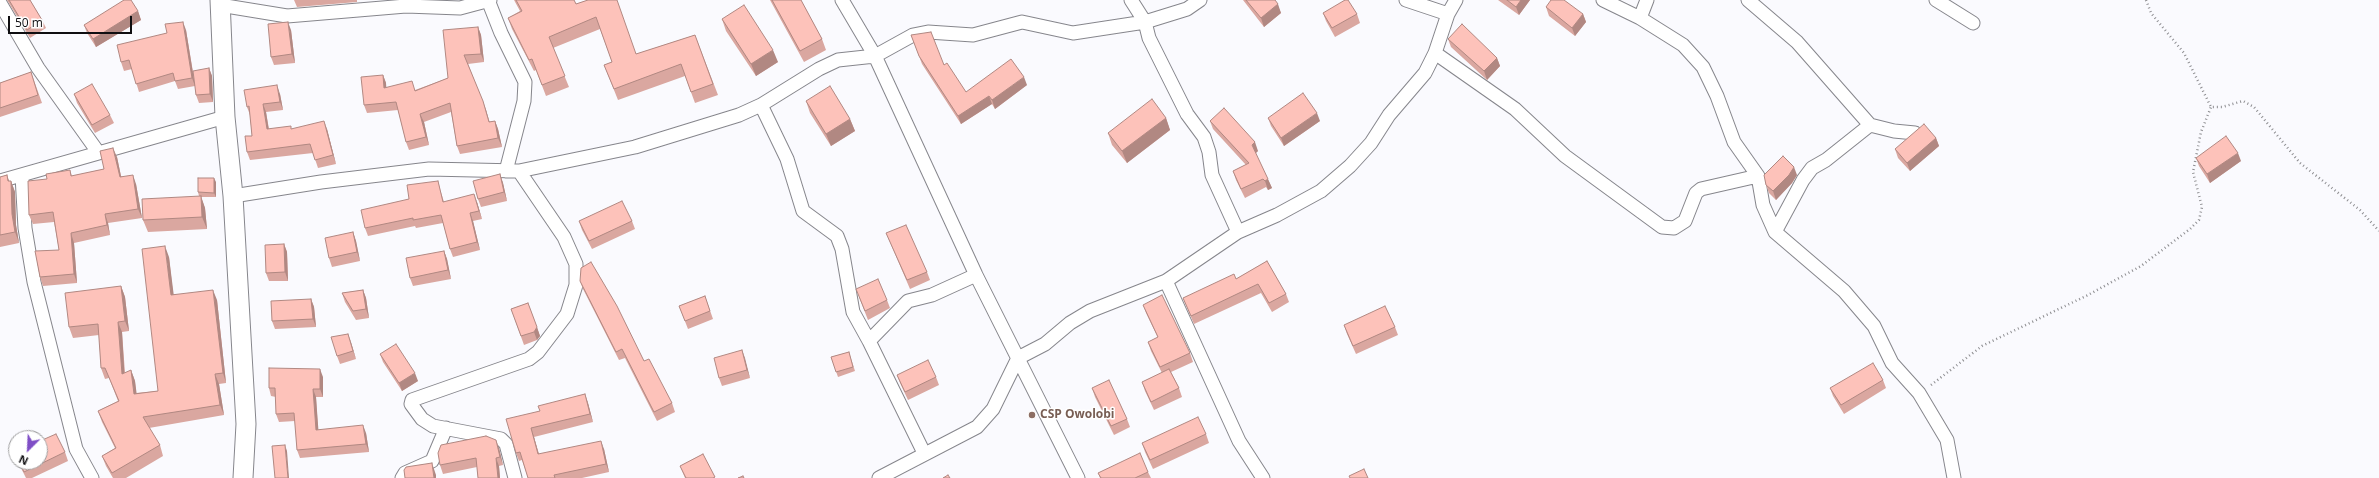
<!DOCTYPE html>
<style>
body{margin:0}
#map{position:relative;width:2379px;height:478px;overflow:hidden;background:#fafafe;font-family:"Open Sans",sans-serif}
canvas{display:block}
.north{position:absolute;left:8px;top:430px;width:40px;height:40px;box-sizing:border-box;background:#fff;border:1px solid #9f9fa0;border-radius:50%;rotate:204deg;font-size:11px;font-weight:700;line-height:16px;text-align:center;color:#0f0e11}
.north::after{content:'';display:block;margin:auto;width:14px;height:18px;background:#7f4ec6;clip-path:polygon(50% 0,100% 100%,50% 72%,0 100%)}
.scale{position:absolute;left:8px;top:16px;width:124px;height:18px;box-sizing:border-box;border:2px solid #0f0e11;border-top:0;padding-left:5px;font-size:12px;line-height:14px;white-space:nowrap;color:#0f0e11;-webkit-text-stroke:3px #fff;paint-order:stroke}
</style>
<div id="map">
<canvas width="2379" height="478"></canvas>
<div class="north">N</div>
<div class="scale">50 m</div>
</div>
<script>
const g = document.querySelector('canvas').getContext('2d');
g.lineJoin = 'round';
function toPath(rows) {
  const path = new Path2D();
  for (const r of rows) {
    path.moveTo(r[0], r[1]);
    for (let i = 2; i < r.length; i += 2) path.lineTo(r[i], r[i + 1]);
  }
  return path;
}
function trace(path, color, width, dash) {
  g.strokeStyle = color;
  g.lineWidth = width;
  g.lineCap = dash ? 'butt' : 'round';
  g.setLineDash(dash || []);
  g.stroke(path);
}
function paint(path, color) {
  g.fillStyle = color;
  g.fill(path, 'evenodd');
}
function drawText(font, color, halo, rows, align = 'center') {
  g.font = font + ' "Open Sans",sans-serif';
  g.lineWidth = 3;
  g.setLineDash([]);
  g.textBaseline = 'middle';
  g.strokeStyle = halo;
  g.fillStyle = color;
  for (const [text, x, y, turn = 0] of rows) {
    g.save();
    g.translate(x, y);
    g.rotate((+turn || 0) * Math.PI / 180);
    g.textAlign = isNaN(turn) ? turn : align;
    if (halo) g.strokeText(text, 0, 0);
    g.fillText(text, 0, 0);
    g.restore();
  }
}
const path = toPath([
 [2146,0,2151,13,2184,53,2211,107,2222,107,2243,101,2254,107,2300,163,2360,210,2379,231],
 [1931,385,1982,346,2088,295,2141,266,2190,229,2199,220,2202,207,2193,172,2201,132,2211,107]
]);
const street = toPath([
 [488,0,501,33,525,82,524,101,506,171],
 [842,0,875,56,976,275,1078,478],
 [1131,0,1145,22,1149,38,1187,114,1204,137,1209,152,1212,175,1238,232],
 [1406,0,1448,14],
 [1603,0,1640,18,1683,45,1703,67,1717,96,1734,142,1758,176,1763,205,1775,232,1844,291,1874,326,1892,363,1919,393,1947,440,1954,478],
 [1748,0,1797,42,1870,125,1894,131,1915,133],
 [1936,0,1973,23],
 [0,3,38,68,98,152],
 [220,5,287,16,406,6,460,8,490,0],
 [1640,18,1647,0],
 [1435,53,1515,109,1565,156,1662,227,1674,228,1685,221,1696,193,1701,189,1758,176],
 [761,105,787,159,803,211,837,236,842,249,853,312,869,341,924,453],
 [22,176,25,228,34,282,76,449,92,478],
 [0,181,225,117],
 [233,196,321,182,429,169,519,171,635,147,739,115,761,105,819,69,838,60,875,56,913,35,928,32,973,35,1022,22,1073,33,1145,22,1187,9,1200,0],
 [1775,232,1803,180,1812,168,1826,160,1870,125],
 [1166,281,1239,441,1263,478],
 [869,341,908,301,932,295,976,275],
 [402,478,405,473,432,461,446,428],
 [515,478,506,444,501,439,433,426,422,419,411,404,412,400,529,359,538,352,567,314,576,285,576,264,564,237,519,171],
 [879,478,977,427,993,409,1018,358,1045,344,1070,323,1090,311,1166,281,1238,232,1277,215,1321,191,1350,166,1371,143,1389,115,1425,73,1435,53,1448,14,1456,0]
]);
const secondary = toPath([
 [220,0,225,117,233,196,246,424,243,478]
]);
const wall = toPath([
 [7,0,30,0,42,20,46,28,30,38],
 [294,0,357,0,357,2,297,7],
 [514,0,574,0,576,4,588,0,636,54,695,35,718,95,695,103,685,76,618,100,604,65,612,62,600,29,553,48,569,87,546,96,536,70,534,71,512,29,508,18,520,11],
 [770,0,801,0,822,39,826,50,804,62],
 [1243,0,1275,0,1281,13,1264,27],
 [1498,0,1530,0,1519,15],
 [1546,7,1583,14,1586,22,1575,36,1549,16],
 [138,11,141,20,96,47,87,33,84,25],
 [1323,13,1357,14,1360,23,1335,37,1326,21],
 [722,19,778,62,756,76,726,31],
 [478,27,481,35,484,62,468,64,486,110,489,122,495,121,498,129,502,147,460,154,457,146,451,112,424,122,429,145,409,150,406,142,398,110,367,113,364,105,383,75,386,83,386,87,415,90,448,78],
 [186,30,195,84,209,68,212,76,213,102,199,103,196,95,195,86,178,89,175,81,139,92,132,69,124,71,121,62],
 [291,30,295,63,274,65,271,57],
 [911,35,944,65,966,92,1027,85,995,109,992,104,961,124,922,64],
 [1448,39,1497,58,1500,66,1487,80,1451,47],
 [31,72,42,103,0,117,0,83],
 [74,94,110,115,114,123,95,133,77,103],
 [280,94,283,110,266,112,269,129,327,129,336,164,318,168,313,153,250,160,247,152,252,136,250,115,247,107],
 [806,101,850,119,855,131,831,146,810,113],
 [1166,118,1170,130,1127,163,1112,145,1108,133],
 [1268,118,1320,121,1284,146,1271,126],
 [1210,121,1258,151,1255,153,1272,188,1268,190,1266,187,1245,198,1236,180,1233,171,1246,165,1213,129],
 [1936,138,1939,146,1910,171,1898,158,1895,149],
 [117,157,121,176,136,184,142,218,108,223,110,235,74,243,77,283,43,286,40,277,59,250,54,222,33,224,29,215,47,179,70,170,72,176,104,169],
 [2196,158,2241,161,2210,183,2199,166],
 [500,174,503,183,507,201,481,207,478,199],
 [7,175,9,181,11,181,15,192,16,225,19,243,0,247,0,177],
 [1797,175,1792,183,1776,200,1769,193,1766,185],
 [438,181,440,189,444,202,477,202,482,219,473,221,480,250,453,257,450,249,443,223,416,228,415,226,368,236,365,228],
 [216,182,216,197,201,197,205,208,207,229,148,232,143,220,199,196,198,192],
 [579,221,632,221,635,229,592,249,582,230],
 [353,232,356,241,360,261,332,267,329,258],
 [886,233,927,272,930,280,910,289],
 [284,244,287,252,288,281,269,281,266,273],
 [444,251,447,259,451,279,413,286,410,278],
 [169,257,173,294,217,300,226,383,219,384,224,415,149,428,160,445,163,456,126,478,113,478,106,466,102,456,115,448,102,422,98,411,118,401,109,378,105,379,101,368,99,335,73,338,69,327,121,286,125,297,129,331,122,332,125,373,131,370,135,381,136,393,158,391],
 [1267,261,1286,294,1289,302,1272,312,1261,293,1194,324,1183,298,1236,279],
 [580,281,644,361,672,403,675,412,657,421,625,358,619,360,583,289],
 [363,290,366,298,369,318,356,320,345,302,342,293],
 [705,296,713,319,688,329,679,306],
 [859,297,887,300,890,308,868,320],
 [311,299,314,307,316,327,275,329,272,321],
 [528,303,540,336,537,340,524,345,511,309],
 [1143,305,1190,353,1193,362,1171,372,1179,388,1182,397,1154,410,1145,391,1142,382,1162,373,1151,351,1148,342,1158,338,1146,313],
 [1344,325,1395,327,1398,335,1356,354,1347,334],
 [348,334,356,359,340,364,337,356],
 [742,350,750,378,722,386,719,378],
 [849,352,855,371,838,377,831,357],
 [380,354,418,381,402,391,383,362],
 [897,375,936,377,939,385,908,400,900,383],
 [323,377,323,397,316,397,318,430,366,433,369,452,300,458,297,450,295,421,279,422,276,414,276,397,271,396,269,388],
 [1883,380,1886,388,1844,414,1833,396,1830,388],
 [1092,388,1127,419,1130,427,1114,435,1095,397],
 [585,394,588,403,593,422,534,437,539,454,604,449,609,472,582,478,528,478,522,460,519,461,516,453,540,411],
 [1206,434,1209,443,1153,469,1145,452,1142,443],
 [499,448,503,465,499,466,500,478,478,478,477,467,443,474,440,465],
 [65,452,68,461,32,478,26,478,18,462,40,462],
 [703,454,715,478,685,478,680,466],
 [1148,472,1151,478,1100,478,1098,473]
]);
const shadedWall = toPath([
 [1521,0,1530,0,1519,15,1516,7],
 [1278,4,1281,13,1264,27,1261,18],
 [138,11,141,20,96,47,93,39],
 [1583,14,1586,22,1575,36,1572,28],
 [183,22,186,30,195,86,192,78],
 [288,22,291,30,295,63,292,54],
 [478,27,481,35,484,62,481,54],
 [773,50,778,62,756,76,751,64],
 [1497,58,1500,66,1487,80,1484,71],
 [209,68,212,76,213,102,210,94],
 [383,75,386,83,387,96,384,88],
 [1024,77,1027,85,995,109,992,100],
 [277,85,280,94,283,110,280,102],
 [989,96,992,104,961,124,958,116],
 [483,101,486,110,492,130,489,122],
 [263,104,266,112,270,138,267,129],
 [1317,113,1320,121,1284,146,1281,138],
 [420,114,424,122,429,145,426,137],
 [1166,118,1170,130,1127,163,1122,151],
 [850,119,855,131,831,146,826,134],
 [324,121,327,129,336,164,333,155],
 [495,121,498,129,502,147,498,138],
 [1936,138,1939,146,1910,171,1907,163],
 [1255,142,1258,151,1255,154,1252,145],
 [113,148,117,157,123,186,120,177],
 [2238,153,2241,161,2210,183,2207,174],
 [1794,167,1797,175,1792,183,1776,200,1773,191],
 [500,174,503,183,507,201,504,192],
 [7,175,11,188,11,181,15,192,16,225,19,243,15,232,12,214,8,181],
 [133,175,136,184,142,218,138,209],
 [214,178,216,182,216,197,214,193],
 [1268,179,1272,188,1268,190,1265,181],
 [474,194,477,202,482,219,479,211],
 [201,196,205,208,207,229,202,217],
 [470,213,473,221,480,250,477,242],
 [105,214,108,223,110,235,107,225],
 [353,232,356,241,360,261,357,252],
 [71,233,74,243,77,283,74,274],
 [284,244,287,252,288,281,285,272],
 [165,246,169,257,175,305,171,295],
 [444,251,447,259,451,279,448,270],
 [121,286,125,297,129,331,125,321],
 [213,290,217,300,226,383,223,373],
 [363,290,366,298,369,318,366,309],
 [311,299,314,307,316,327,313,319],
 [118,322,122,332,125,384,122,374],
 [537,327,540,336,537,340,534,332],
 [348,334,351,342,356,359,353,351],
 [742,350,745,358,750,378,747,370],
 [320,369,323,377,323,397,320,389],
 [131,370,135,381,138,404,134,394],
 [415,373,418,381,402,391,399,383],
 [215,374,219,384,224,415,220,405],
 [313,389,316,397,319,438,316,430],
 [585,394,588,403,593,422,590,414],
 [363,425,366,433,369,452,366,444],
 [531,428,534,437,541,462,538,454],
 [496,440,499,448,503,465,500,457],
 [601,441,604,449,609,472,606,464],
 [285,445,287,451,289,478,288,478],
 [496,458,499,466,500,478,498,478],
 [432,463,436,475,436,478,434,478]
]);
const building = toPath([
 [9,0,30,0,42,20,27,30,9,0],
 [124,0,131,0,138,11,93,39,84,25,124,0],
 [516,0,574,0,576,4,588,0,617,0,636,54,695,35,713,84,691,92,681,64,614,89,604,65,612,62,596,17,549,37,565,76,542,85,532,59,529,60,508,18,522,11,516,0],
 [772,0,801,0,822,39,800,51,772,0],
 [1246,0,1275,0,1278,4,1261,18,1246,0],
 [1345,0,1348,0,1357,14,1332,28,1323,13,1345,0],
 [1507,0,1521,0,1516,7,1507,0],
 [1551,0,1564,0,1583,14,1572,28,1546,7,1551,0],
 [744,5,773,50,751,64,722,19,744,5],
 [183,22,192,78,175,81,173,73,136,84,129,60,121,62,117,45,167,33,165,24,183,22],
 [288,22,292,54,271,57,268,24,288,22],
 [1462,24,1497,58,1484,71,1448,39,1462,24],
 [478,27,481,54,464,55,483,101,489,122,495,121,498,138,457,146,450,103,420,114,426,137,406,142,396,102,364,105,361,77,383,75,384,88,412,81,415,91,448,78,443,30,478,27],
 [931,32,944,65,947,63,966,92,1011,59,1024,77,992,100,989,96,958,116,919,56,911,35,931,32],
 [209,68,210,94,196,95,193,71,209,68],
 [31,72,38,95,0,108,0,83,31,72],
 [92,84,110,115,92,125,74,94,92,84],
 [277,85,280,102,263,104,267,129,291,126,291,129,324,121,333,155,315,160,310,144,247,152,245,136,252,136,249,106,247,107,244,90,277,85],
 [830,86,850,119,826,134,806,101,830,86],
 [1303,93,1317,113,1281,138,1268,118,1303,93],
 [1152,99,1166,118,1122,151,1108,133,1152,99],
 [1224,108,1255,142,1252,145,1268,179,1265,181,1263,179,1241,189,1233,171,1249,163,1210,121,1224,108],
 [1924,124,1936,138,1907,163,1895,149,1924,124],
 [2226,136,2238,153,2207,174,2196,158,2226,136],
 [113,148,120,177,133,175,138,209,105,214,107,225,71,233,74,274,40,277,35,251,59,250,53,212,29,215,28,181,47,179,46,174,70,170,71,176,104,169,100,151,113,148],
 [1783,156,1794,167,1789,175,1773,191,1766,185,1764,175,1783,156],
 [500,174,504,192,478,199,473,181,500,174],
 [7,175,8,181,11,181,12,214,15,232,0,235,0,177,7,175],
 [198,178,214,178,214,193,198,192,198,178],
 [438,181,443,202,474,194,479,211,470,213,477,242,450,249,441,215,413,220,413,218,365,228,361,210,409,199,407,185,438,181],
 [201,196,202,217,143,220,142,199,201,196],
 [622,201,632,221,589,241,579,221,622,201],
 [906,225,927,272,907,280,886,233,906,225],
 [353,232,357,252,329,258,325,238,353,232],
 [284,244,285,272,266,273,265,245,284,244],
 [165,246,171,295,213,290,223,373,215,374,220,405,143,417,160,445,112,473,102,456,116,448,98,411,119,401,105,368,101,368,98,324,69,327,65,293,121,286,125,321,118,322,122,374,131,370,134,394,158,391,142,249,165,246],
 [444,251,448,270,410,278,406,258,444,251],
 [1267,261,1286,294,1269,303,1258,284,1191,316,1183,298,1234,274,1236,279,1267,261],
 [591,262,617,306,644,361,649,359,672,403,654,412,622,349,616,352,580,281,581,268,591,262],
 [878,279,887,300,865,311,856,289,878,279],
 [363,290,366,309,353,311,342,293,363,290],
 [1162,295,1190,353,1160,367,1148,342,1158,337,1143,305,1162,295],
 [705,296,710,311,685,321,679,306,705,296],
 [311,299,313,319,272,321,271,301,311,299],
 [528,303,537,327,534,332,521,336,511,309,528,303],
 [1385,306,1395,327,1353,346,1344,325,1385,306],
 [348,334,353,351,337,356,331,337,348,334],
 [396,344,415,373,399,383,380,354,396,344],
 [742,350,747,370,719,378,714,358,742,350],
 [849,352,853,367,836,372,831,357,849,352],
 [928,360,936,377,905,392,897,375,928,360],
 [1873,363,1883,380,1841,405,1830,388,1873,363],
 [269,368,320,369,320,389,313,389,316,430,363,425,366,444,297,450,294,413,276,414,275,388,269,388,269,368],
 [1169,369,1179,388,1151,402,1142,382,1169,369],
 [1109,380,1127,419,1111,426,1092,388,1109,380],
 [585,394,590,414,531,428,538,454,601,441,606,464,554,475,555,478,528,478,520,452,516,453,506,419,540,411,538,406,585,394],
 [1198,417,1206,434,1150,460,1142,443,1198,417],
 [56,434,65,452,24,472,19,462,40,462,40,441,56,434],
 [486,436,496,440,500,457,496,458,498,478,478,478,476,458,440,465,438,453,441,445,486,436],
 [285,445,288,478,275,478,272,446,285,445],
 [1140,453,1148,472,1135,478,1101,478,1098,473,1140,453],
 [703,454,715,477,713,478,686,478,680,466,703,454],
 [432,463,434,478,405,478,404,470,406,467,432,463],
 [1364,469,1368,478,1350,478,1349,476,1364,469],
 [948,475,950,478,943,478,948,475],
 [743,476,744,478,738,478,743,476]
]);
const markers = [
 [1032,415,4,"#8d6e63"]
];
const educationNames = [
 ["CSP Owolobi",1040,415]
];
trace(street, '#86868c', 15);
trace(secondary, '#86868c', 21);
trace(path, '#8d8d90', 2.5, [1, 3]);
trace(street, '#fff', 13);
trace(secondary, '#fff', 19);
paint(wall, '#daa7a0');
paint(shadedWall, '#b18882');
paint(building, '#fdc2ba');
trace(building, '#b18882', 1);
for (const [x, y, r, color] of markers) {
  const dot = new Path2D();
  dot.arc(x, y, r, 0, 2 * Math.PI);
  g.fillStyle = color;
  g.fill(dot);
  trace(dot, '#fff', 1.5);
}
drawText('bold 12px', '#785e54', '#fff', educationNames, 'left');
</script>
